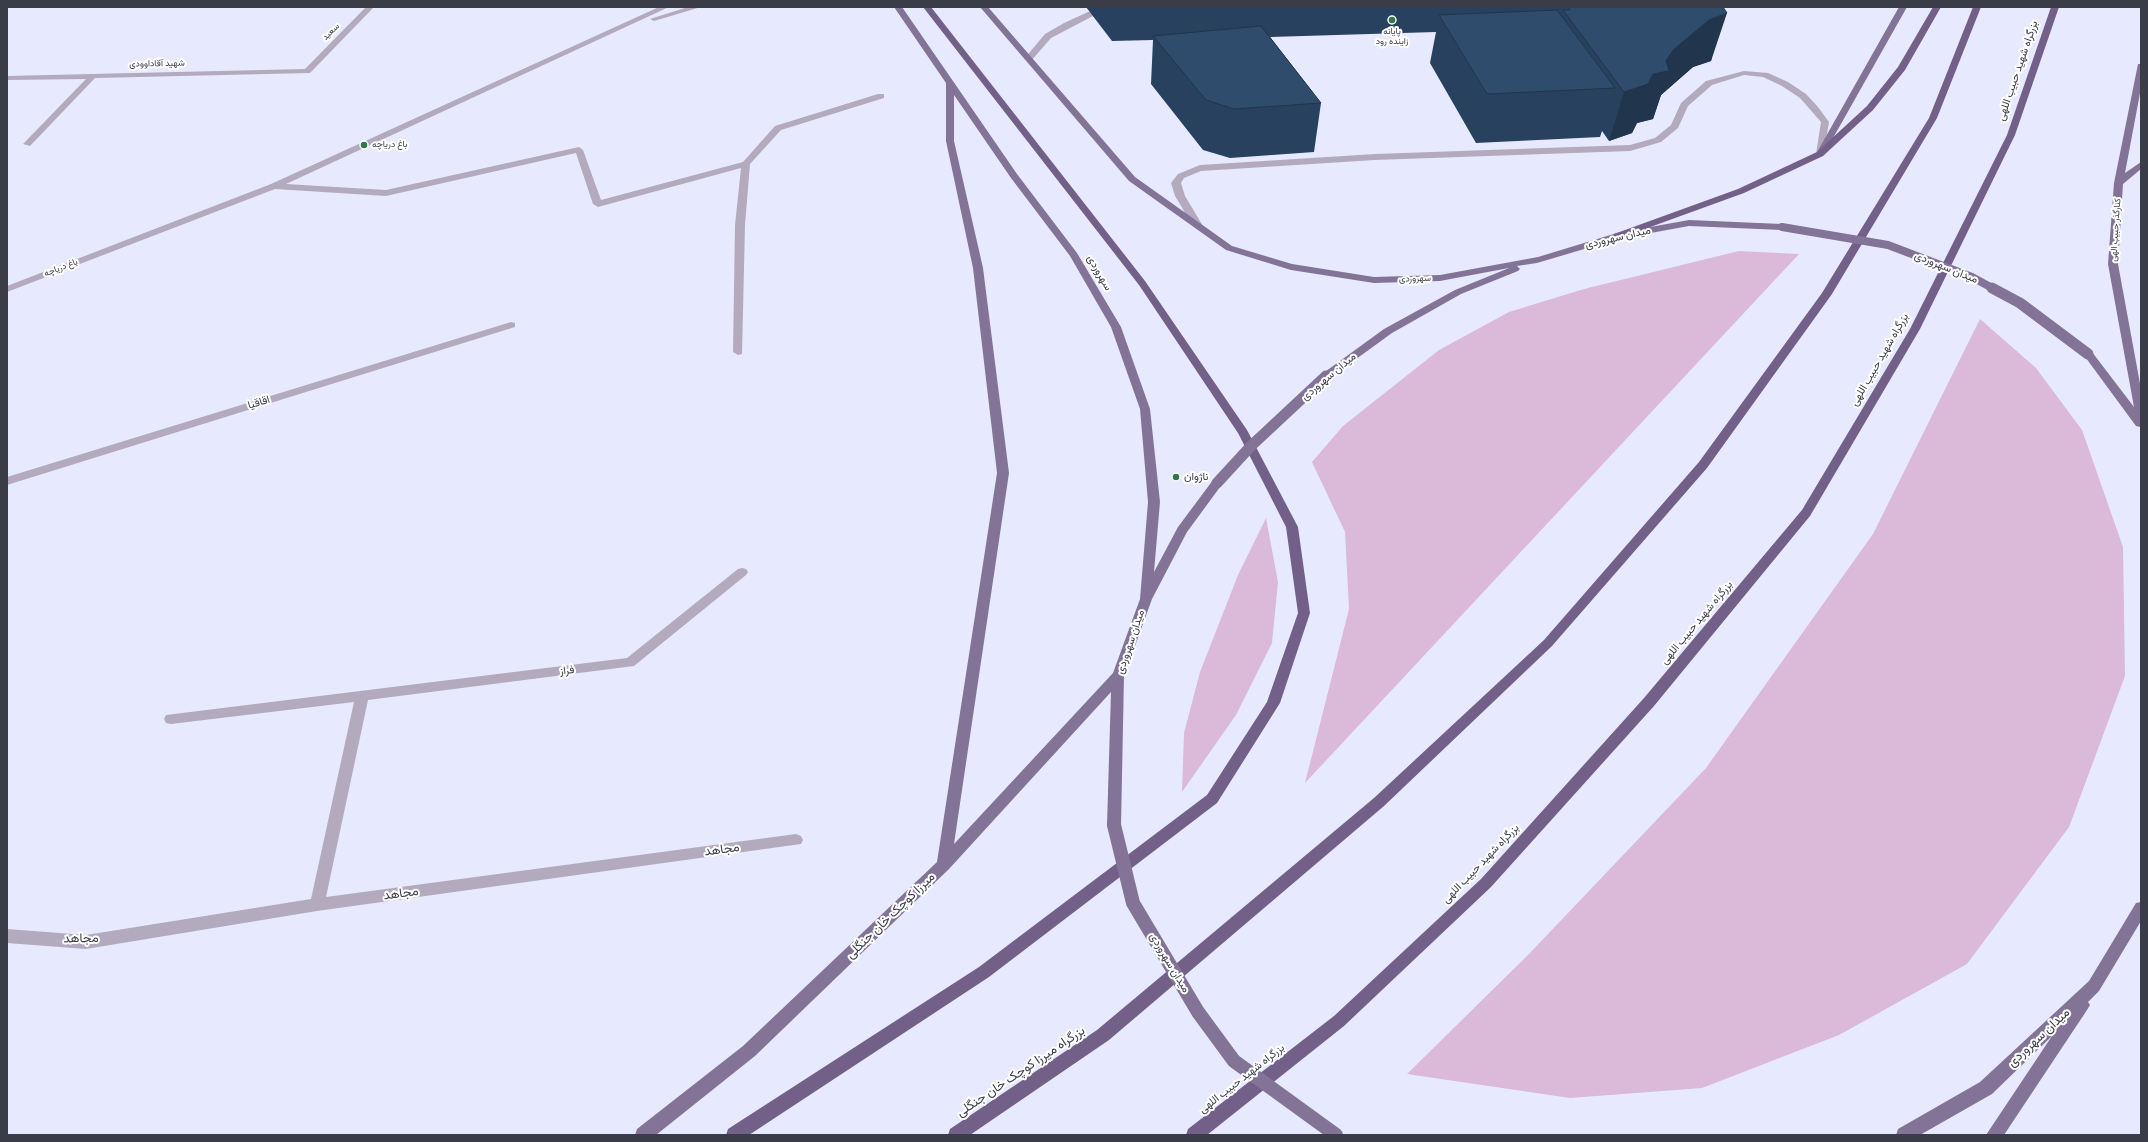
<!DOCTYPE html>
<meta charset="utf-8">
<style>
body{margin:0}
#map{position:relative;width:2148px;height:1142px;overflow:hidden;background:#e7eafe;font-family:"Titillium Web",sans-serif}
canvas{display:block}
.frame{position:absolute;inset:0;border:8px solid #3a3c48;pointer-events:none}
</style>
<div id="map">
<canvas width="2148" height="1142"></canvas>
<div class="frame"></div>
</div>
<script>
const g = document.querySelector('canvas').getContext('2d');
g.lineJoin = 'round';
function paint(path, color) {
  g.fillStyle = color;
  g.fill(path, 'evenodd');
}
function toPath(rows) {
  const path = new Path2D();
  for (const r of rows) {
    path.moveTo(r[0], r[1]);
    for (let i = 2; i < r.length; i += 2) path.lineTo(r[i], r[i + 1]);
  }
  return path;
}
function trace(path, color, width, dash) {
  g.strokeStyle = color;
  g.lineWidth = width;
  g.lineCap = dash ? 'butt' : 'round';
  g.setLineDash(dash || []);
  g.stroke(path);
}
function drawText(font, color, halo, rows, align = 'center') {
  g.font = font + ' "Titillium Web",Vazirmatn,sans-serif';
  g.lineWidth = 4;
  g.setLineDash([]);
  g.textBaseline = 'middle';
  g.strokeStyle = halo;
  g.fillStyle = color;
  for (const [text, x, y, turn = 0] of rows) {
    g.save();
    g.translate(x, y);
    g.rotate((+turn || 0) * Math.PI / 180);
    g.textAlign = isNaN(turn) ? turn : align;
    if (halo) g.strokeText(text, 0, 0);
    g.fillText(text, 0, 0);
    g.restore();
  }
}
const green = toPath([
 [1739,251,1799,254,1305,783,1349,609,1345,532,1312,462,1343,426,1439,350,1509,312,1584,289],
 [1980,319,2036,368,2082,430,2123,547,2125,676,2069,827,1967,964,1839,1035,1702,1088,1570,1098,1407,1074,1528,955,1706,768,1873,534],
 [1266,518,1278,582,1272,643,1236,715,1182,792,1184,733,1200,672,1238,575]
]);
const minor = toPath([
 [366,7,374,7,310,73,95,78,30,146,23,144,86,79,7,80,7,76,305,69,366,7],
 [659,7,669,7,286,184,386,190,579,147,583,150,601,200,743,162,775,126,878,94,884,94,884,98,781,130,750,164,745,225,742,354,738,355,733,352,735,225,741,168,598,207,593,204,576,153,386,196,275,189,7,292,7,286,271,184,659,7],
 [688,7,701,7,654,21,650,19,688,7],
 [1122,7,1141,7,1137,9,1093,16,1051,38,1031,61,1024,59,1045,34,1064,23,1088,12,1122,7],
 [1744,71,1768,73,1788,82,1806,94,1818,107,1829,122,1823,156,1816,154,1821,122,1800,98,1782,86,1763,77,1744,75,1712,85,1688,106,1678,128,1661,142,1630,151,1375,160,1201,171,1184,178,1181,183,1185,196,1203,226,1198,229,1193,226,1175,196,1171,183,1178,174,1200,165,1375,154,1630,145,1655,138,1671,125,1681,103,1706,81,1744,71],
 [511,322,515,323,515,327,7,485,7,477,511,322],
 [742,568,746,569,748,572,746,575,634,666,368,700,326,897,796,834,801,836,803,840,801,844,317,911,86,949,7,943,7,929,86,935,311,899,354,702,171,724,166,723,164,719,166,715,627,658,738,569,742,568]
]);
const major = toPath([
 [894,7,902,7,1017,174,1077,253,1121,327,1150,409,1160,502,1154,572,1178,527,1213,480,1221,480,1223,483,1187,532,1152,599,1124,676,1121,825,1119,829,1114,831,1109,829,1107,825,1111,692,949,869,755,1056,656,1135,635,1135,637,1129,743,1046,937,862,997,473,973,268,946,141,946,83,894,7],
 [954,95,1011,178,1070,256,1111,327,1140,409,1148,502,1140,599,1113,673,954,844,1009,473,983,268,954,141,954,95],
 [980,7,988,7,1135,177,1232,246,1292,264,1374,277,1440,275,1538,257,1617,233,1689,220,1782,224,1787,227,1782,230,1689,226,1618,239,1537,263,1517,266,1520,269,1518,271,1461,294,1392,333,1330,378,1322,378,1321,376,1322,374,1384,329,1455,290,1509,268,1440,281,1374,283,1291,270,1226,250,1129,181,980,7],
 [1899,7,1907,7,1824,154,1817,156,1816,154,1899,7],
 [2138,64,2141,64,2141,88,2125,173,2141,162,2141,169,2123,184,2118,264,2141,389,2140,427,2136,426,2083,354,2088,351,2092,352,2134,407,2108,264,2114,183,2138,64],
 [2141,902,2141,921,2099,991,2088,1002,2090,1005,2087,1010,2004,1135,1986,1135,2052,1036,1992,1094,1920,1135,1896,1135,1898,1129,1980,1082,2089,981,2136,903,2141,902]
]);
const highway = toPath([
 [923,7,931,7,1145,281,1247,430,1298,527,1310,613,1280,703,1217,803,989,977,749,1135,726,1135,728,1129,979,967,1207,795,1267,702,1298,613,1286,527,1238,433,1139,285,923,7],
 [1933,7,1941,7,1905,70,1873,110,1823,156,1744,193,1620,238,1614,238,1614,234,1738,189,1817,152,1867,106,1898,67,1933,7],
 [1973,7,1981,7,1937,118,1832,294,1707,468,1552,646,1384,806,1109,1040,970,1135,948,1135,950,1129,1097,1030,1374,798,1544,640,1699,462,1822,293,1929,118,1973,7],
 [2051,7,2059,7,2015,135,1920,329,1810,516,1654,706,1491,887,1344,1026,1207,1135,1186,1135,1188,1129,1334,1016,1481,879,1644,698,1802,510,1910,329,2007,135,2051,7]
]);
const majorBridgeFar2 = toPath([
 [1782,227,1888,245,1972,277,1994,289]
]);
const majorBridgeFar1 = toPath([
 [1992,288,2020,303,2088,354],
 [1217,483,1251,446,1326,376]
]);
const majorBridge = toPath([
 [1114,825,1133,903,1198,1012,1234,1061,1336,1135]
]);
const wall = toPath([
 [1086,7,1723,7,1711,61,1693,67,1661,95,1653,119,1637,123,1632,133,1609,141,1602,131,1600,137,1476,143,1430,63,1436,32,1270,37,1321,103,1314,152,1230,158,1203,150,1151,84,1153,40,1112,41]
]);
const shadedWall = toPath([
 [1727,13,1711,61,1693,67,1661,95,1653,119,1637,123,1632,133,1609,141,1624,92,1653,74,1666,61,1673,50,1709,20]
]);
const building = toPath([
 [1569,7,1723,7,1727,13,1709,20,1673,50,1666,61,1669,71,1653,74,1648,84,1624,92,1563,10,1570,10,1569,7],
 [1557,10,1615,88,1487,94,1439,15,1557,10],
 [1261,26,1321,103,1234,109,1206,100,1153,36,1261,26]
]);
const markers = [
 [1392,20,4,"#307947"],
 [364,145,4,"#307947"],
 [1176,477,4,"#307947"]
];
const farStreetnames = [
 ["سعید",331,32,-45],
 ["شهید آقاداوودی",157,64,-1],
 ["کنارگذر حبیب الهی",2116,230,-86],
 ["باغ دریاچه",61,268,-21],
 ["سهروردی",1415,279,-2]
];
const farPoinames = [
 ["پایانه",1392,32],
 ["زاینده رود",1392,42],
 ["باغ دریاچه",372,145,"left"]
];
const streetNames = [
 ["بزرگراه شهید حبیب اللهی",2018,71,-71],
 ["میدان سهروردی",1618,238,-13],
 ["میدان سهروردی",1946,268,22],
 ["سهروردی",1099,273,60],
 ["بزرگراه شهید حبیب اللهی",1880,360,-60],
 ["میدان سهروردی",1329,377,-40],
 ["اقاقیا",259,403,-17],
 ["بزرگراه شهید حبیب اللهی",1697,623,-50],
 ["میدان سهروردی",1131,642,-71],
 ["فراز",567,671,-7],
 ["بزرگراه شهید حبیب اللهی",1481,864,-46],
 ["میدان سهروردی",1169,963,59],
 ["بزرگراه شهید حبیب اللهی",1242,1079,-38]
];
const poiNames = [
 ["ناژوان",1184,477]
];
const nearStreetnames = [
 ["مجاهد",722,850,-8],
 ["مجاهد",401,894,-8],
 ["میرزا کوچک خان جنگلی",891,916,-44],
 ["مجاهد",81,939,-1],
 ["میدان سهروردی",2039,1038,-43],
 ["بزرگراه میرزا کوچک خان جنگلی",1021,1072,-34]
];
paint(green, '#dbb9d8');
paint(minor, '#b3aabe');
paint(major, '#837497');
paint(highway, '#726089');
trace(majorBridgeFar2, '#837497', 8);
trace(majorBridgeFar1, '#837497', 11);
trace(majorBridge, '#837497', 14);
paint(wall, '#28415e');
paint(shadedWall, '#21354c');
paint(building, '#2f4c6d');
trace(building, '#21354c', 1);
for (const [x, y, r, color] of markers) {
  const dot = new Path2D();
  dot.arc(x, y, r, 0, 2 * Math.PI);
  g.fillStyle = color;
  g.fill(dot);
  trace(dot, '#fff', 1.5);
}
drawText('9px', '#3a3c48', '#fff', farStreetnames);
drawText('9px', '#3a3c48', '#fff', farPoinames);
drawText('11px', '#3a3c48', '#fff', streetNames);
drawText('11px', '#3a3c48', '#fff', poiNames, 'left');
drawText('13px', '#3a3c48', '#fff', nearStreetnames);
</script>
